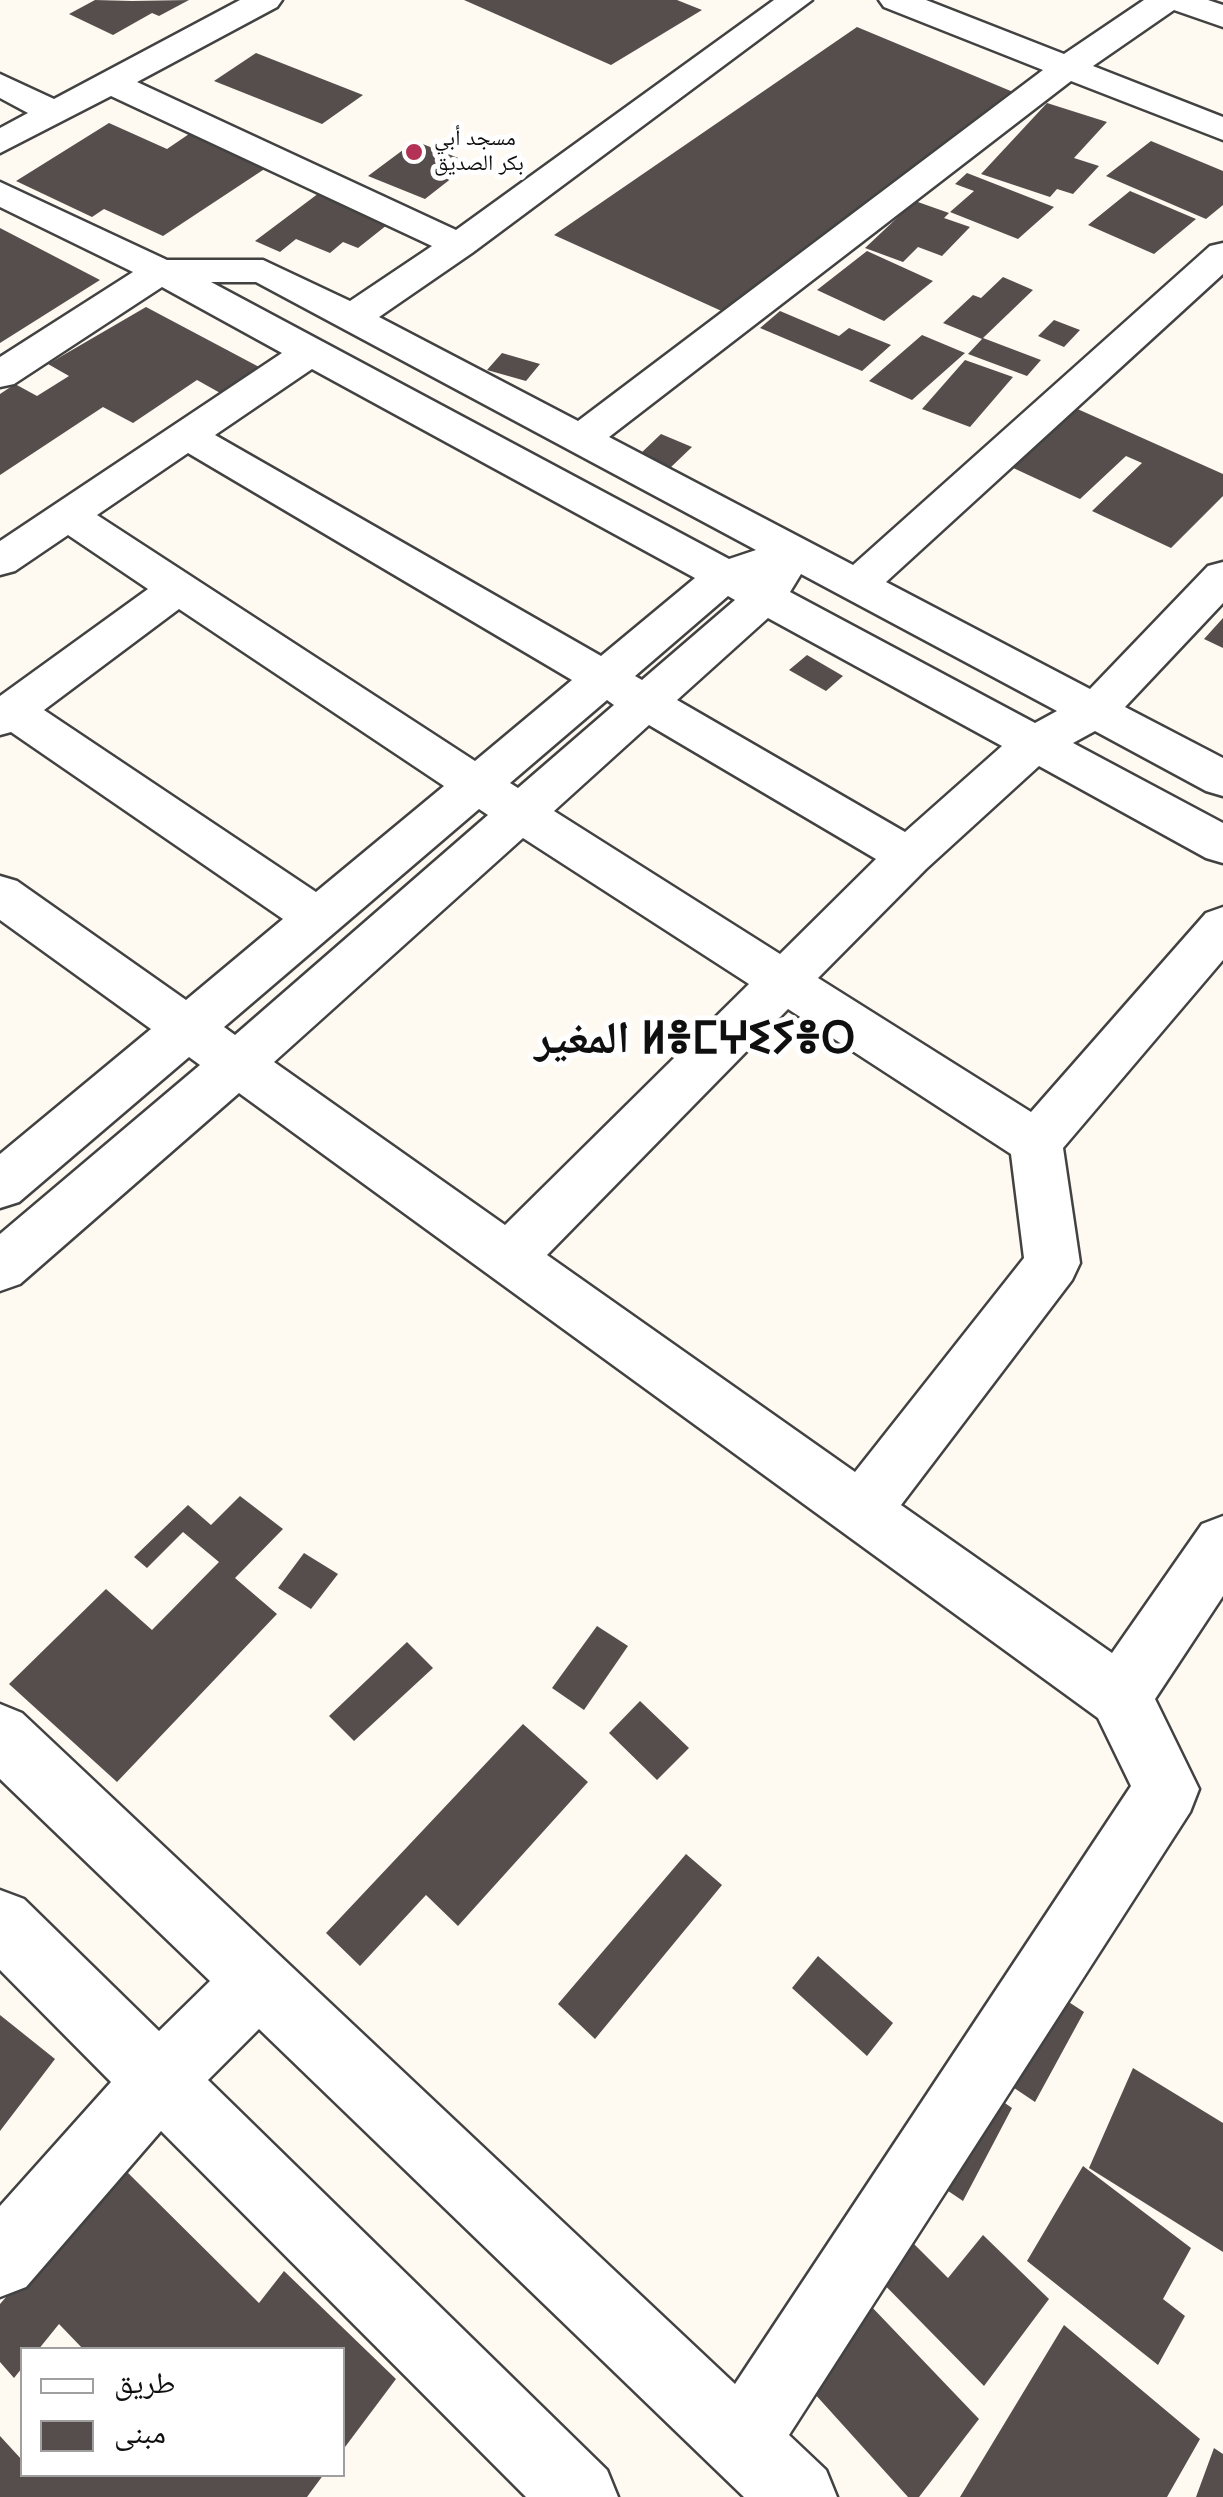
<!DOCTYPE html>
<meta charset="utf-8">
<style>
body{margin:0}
#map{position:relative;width:1223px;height:2497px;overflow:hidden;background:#fef9f1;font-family:"Roboto Serif","Noto Naskh Arabic",serif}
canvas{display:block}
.legend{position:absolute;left:20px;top:2347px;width:325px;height:130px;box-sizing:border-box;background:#fff;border:2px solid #9f9f9f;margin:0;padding:12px 18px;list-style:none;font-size:30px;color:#0f0f0f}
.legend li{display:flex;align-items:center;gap:20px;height:50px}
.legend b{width:50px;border:2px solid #9f9f9f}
</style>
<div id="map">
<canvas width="1223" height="2497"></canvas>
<ul class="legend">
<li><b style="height:12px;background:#fff"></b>طريق</li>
<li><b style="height:28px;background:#564e4c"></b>مبنى</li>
</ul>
</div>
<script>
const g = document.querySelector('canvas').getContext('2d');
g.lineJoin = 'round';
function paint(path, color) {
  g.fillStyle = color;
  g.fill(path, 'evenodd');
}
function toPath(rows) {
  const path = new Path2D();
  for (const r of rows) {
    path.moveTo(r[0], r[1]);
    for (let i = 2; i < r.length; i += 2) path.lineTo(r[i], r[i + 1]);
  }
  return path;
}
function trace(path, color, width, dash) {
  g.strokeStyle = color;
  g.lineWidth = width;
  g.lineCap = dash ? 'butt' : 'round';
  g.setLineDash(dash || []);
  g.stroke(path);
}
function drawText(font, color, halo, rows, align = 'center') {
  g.font = font + ' "Roboto Serif","Noto Naskh Arabic","Noto Sans Tifinagh",serif';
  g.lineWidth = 10;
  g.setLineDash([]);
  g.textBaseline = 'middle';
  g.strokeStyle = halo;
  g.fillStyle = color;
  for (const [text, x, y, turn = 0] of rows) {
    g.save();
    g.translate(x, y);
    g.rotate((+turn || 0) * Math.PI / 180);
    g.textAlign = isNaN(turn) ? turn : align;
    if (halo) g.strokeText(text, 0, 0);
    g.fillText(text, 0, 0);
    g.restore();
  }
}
const building = toPath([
 [95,0,132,1,189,0,159,16,152,13,113,35,69,14],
 [464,0,677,0,702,10,611,65],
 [857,27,1018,94,726,313,554,235],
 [256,53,363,95,322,124,214,81],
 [1047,103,1107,122,1074,158,1099,166,1073,194,1057,189,1050,197,981,174],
 [109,123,167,149,189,134,266,168,163,236,104,209,92,217,16,181],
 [415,141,471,163,425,199,368,176],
 [1151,141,1223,171,1223,205,1206,219,1106,176],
 [967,173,1054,207,1018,239,950,212,974,191,955,184],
 [1130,191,1196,219,1154,254,1088,225],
 [319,193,392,221,358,248,343,242,330,253,296,239,280,252,255,241],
 [915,201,949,213,944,218,970,227,942,256,918,247,903,262,865,248],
 [0,228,100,280,0,343],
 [867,251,933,281,884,321,817,290],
 [1003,277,1033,290,983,338,1041,360,1027,376,968,354,982,339,943,323,973,295,981,298],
 [146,307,261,368,222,394,197,380,133,423,103,407,0,475,0,394,15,384,37,396,69,376,48,364],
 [780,311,839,336,849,328,891,345,862,371,760,328],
 [1054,320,1080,330,1064,347,1038,336],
 [922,335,965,353,912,400,869,381],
 [502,353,540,364,526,381,487,370],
 [965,360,1013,377,970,427,922,409],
 [1073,407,1223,474,1223,496,1171,548,1092,511,1142,463,1126,456,1080,499,1009,466],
 [661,434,692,447,670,468,639,455],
 [1223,618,1223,648,1204,639],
 [807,655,843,676,826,691,789,670],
 [240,1496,283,1529,235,1578,277,1614,117,1782,9,1684,106,1589,152,1630,219,1562,183,1532,147,1568,134,1557,188,1505,211,1525],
 [304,1553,338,1574,311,1609,278,1588],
 [597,1626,628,1646,584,1710,552,1688],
 [407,1642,433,1668,354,1741,329,1716],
 [640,1701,689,1748,657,1780,609,1733],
 [523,1724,588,1782,458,1926,426,1895,360,1966,326,1933],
 [686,1854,722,1885,595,2039,558,2004],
 [818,1956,893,2023,867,2056,792,1988],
 [1029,1976,1084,2012,1035,2102,980,2065],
 [0,2015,55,2059,0,2131],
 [1133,2068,1223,2123,1223,2252,1089,2168],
 [969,2078,1012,2108,963,2201,920,2172],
 [120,2165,259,2303,284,2271,396,2379,342,2451,342,2350,84,2350,59,2324,38,2350,22,2350,22,2368,14,2378,0,2362,0,2304],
 [1083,2166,1191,2248,1163,2299,1185,2316,1158,2365,1027,2261],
 [894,2224,948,2278,983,2235,1049,2299,984,2386,863,2263],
 [868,2303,979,2419,919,2497,908,2497,804,2382],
 [1064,2325,1200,2439,1167,2497,960,2497],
 [0,2436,22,2460,22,2474,38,2477,324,2474,307,2497,0,2497],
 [1214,2448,1223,2454,1223,2497,1196,2497]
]);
const minor = toPath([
 [240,0,282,0,277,7,137,82,456,230,774,0,812,0,472,253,379,317,578,421,1043,70,884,7,879,0,926,0,1064,54,1144,0,1208,0,1223,5,1223,27,1174,10,1093,66,1223,117,1223,140,1071,81,609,437,853,565,1210,246,1223,243,1223,274,886,582,1090,689,1208,566,1223,562,1223,603,1125,707,1223,758,1223,796,1206,791,1095,731,1073,743,1223,823,1223,863,1206,858,1039,766,926,869,818,978,1031,1112,1206,913,1223,907,1223,960,1063,1148,1080,1263,1072,1280,901,1505,1112,1653,1202,1524,1223,1516,1223,1596,1155,1699,1199,1789,1190,1812,789,2435,826,2470,837,2497,744,2497,259,2029,208,2080,607,2470,618,2497,526,2497,161,2131,26,2287,0,2297,0,2206,111,2082,0,1970,0,1890,24,1899,159,2031,210,1981,0,1779,0,1704,22,1713,735,2384,1131,1786,1098,1718,239,1093,20,1284,0,1291,0,1234,200,1065,189,1057,19,1202,0,1208,0,1154,151,1029,0,920,0,876,17,881,186,1000,283,919,11,732,0,735,0,696,148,589,68,535,15,571,0,575,0,541,282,353,162,287,14,384,0,387,0,357,133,272,0,207,0,182,167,260,263,260,350,301,432,246,111,96,0,153,0,128,28,113,0,98,0,74,54,99,240,0],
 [211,282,256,282,756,550,729,559,211,282],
 [312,369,695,578,601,656,215,435,312,369],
 [188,453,572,680,475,761,97,515,188,453],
 [801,574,1057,711,1035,723,790,592,801,574],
 [728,596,735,600,642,680,635,676,728,596],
 [179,609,444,786,316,892,44,710,179,609],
 [768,618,1002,746,905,832,677,700,768,618],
 [607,700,614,705,518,788,510,783,607,700],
 [649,725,876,859,780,954,554,811,649,725],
 [479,809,488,815,235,1035,224,1027,479,809],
 [523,838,749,984,505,1225,274,1062,523,838],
 [788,1009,1011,1154,1024,1258,855,1472,547,1255,788,1009]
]);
const markers = [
 [414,152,10,"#b33255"]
];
const farPoinames = [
 ["مسجد أبي",434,139],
 ["بكر الصديق",434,164]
];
const townNames = [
 ["المغير ⵍⴻⵎⵖⵉⵢⴻⵔ",695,1040]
];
paint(building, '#564e4c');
trace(minor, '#424242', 5);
paint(minor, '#fff');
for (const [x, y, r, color] of markers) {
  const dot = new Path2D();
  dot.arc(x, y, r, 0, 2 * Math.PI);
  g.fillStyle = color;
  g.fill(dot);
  trace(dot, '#fff', 4);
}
drawText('22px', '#0f0f0f', '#fff', farPoinames, 'left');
drawText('bold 45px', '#0f0f0f', '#fff', townNames);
</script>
